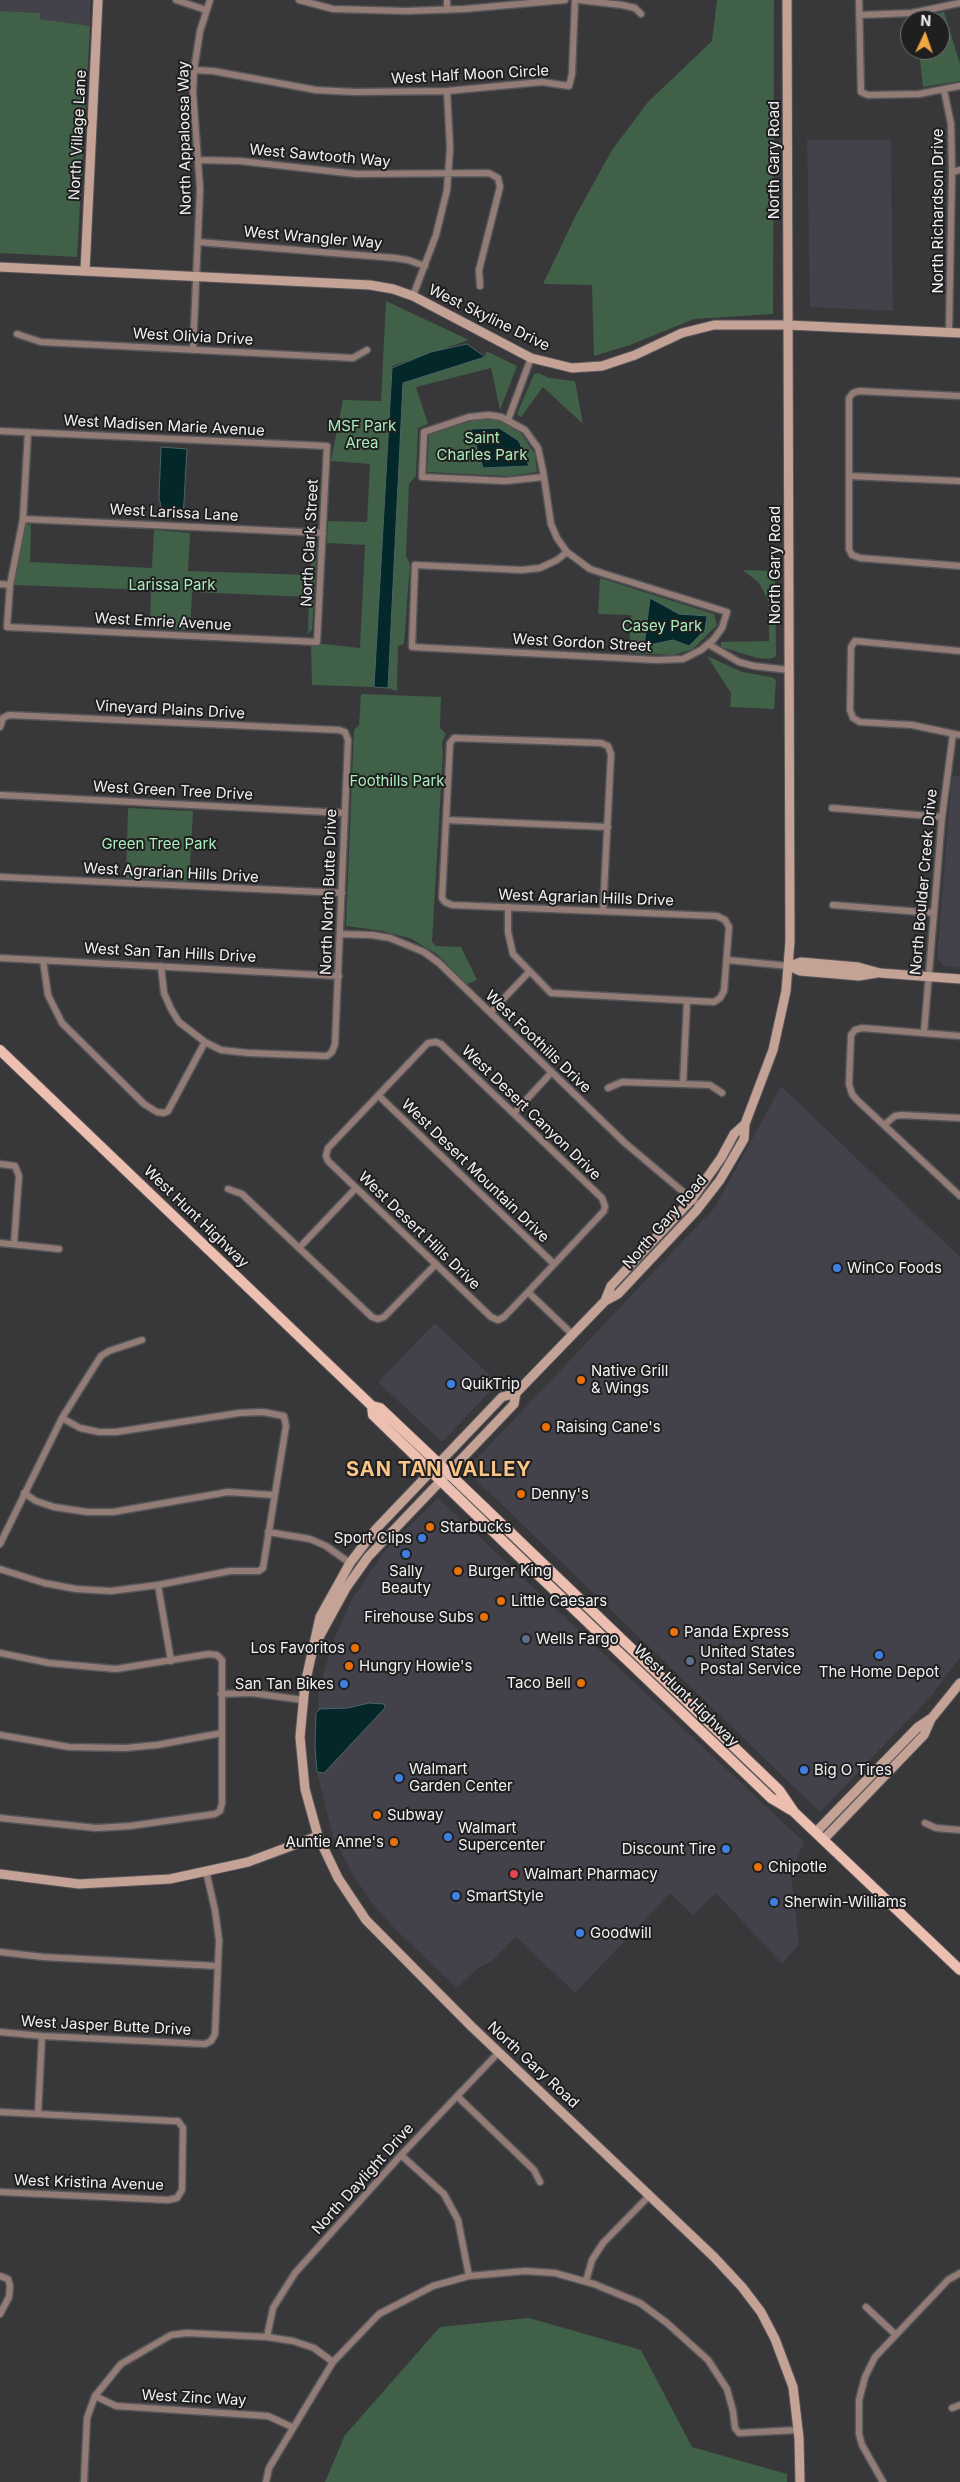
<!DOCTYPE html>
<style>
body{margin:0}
#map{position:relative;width:960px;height:2482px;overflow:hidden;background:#38373a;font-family:Inter,sans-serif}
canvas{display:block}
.north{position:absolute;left:900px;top:10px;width:50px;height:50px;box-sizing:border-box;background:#1f1f20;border:1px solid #737375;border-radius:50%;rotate:3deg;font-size:14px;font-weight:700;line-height:20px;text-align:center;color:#f2f2f4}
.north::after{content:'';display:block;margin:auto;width:18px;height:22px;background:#f1a63f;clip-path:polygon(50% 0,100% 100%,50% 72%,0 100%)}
</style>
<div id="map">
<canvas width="960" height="2482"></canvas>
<div class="north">N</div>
</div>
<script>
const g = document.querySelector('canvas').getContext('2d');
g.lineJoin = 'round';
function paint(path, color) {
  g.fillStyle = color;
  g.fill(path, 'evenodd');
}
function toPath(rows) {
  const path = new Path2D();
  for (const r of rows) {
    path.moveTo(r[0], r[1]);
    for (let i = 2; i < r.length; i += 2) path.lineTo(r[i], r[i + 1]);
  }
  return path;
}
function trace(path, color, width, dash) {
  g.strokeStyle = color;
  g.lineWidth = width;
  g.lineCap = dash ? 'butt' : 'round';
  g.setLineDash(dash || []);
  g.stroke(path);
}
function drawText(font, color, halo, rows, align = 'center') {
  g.font = font + ' Inter,sans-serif';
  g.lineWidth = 4;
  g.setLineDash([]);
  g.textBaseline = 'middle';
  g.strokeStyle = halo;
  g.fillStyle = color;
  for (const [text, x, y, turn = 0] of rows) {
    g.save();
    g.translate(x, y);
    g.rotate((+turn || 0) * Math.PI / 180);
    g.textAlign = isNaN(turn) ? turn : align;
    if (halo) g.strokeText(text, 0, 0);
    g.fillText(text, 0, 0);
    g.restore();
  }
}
const built = toPath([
 [0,0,90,0,90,26,40,19,39,13,0,11],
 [807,140,891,140,893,311,810,307],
 [952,775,960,777,960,968,944,966,937,958],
 [781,1086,960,1257,960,1657,931,1696,820,1812,466,1470,715,1207],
 [435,1323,498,1383,442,1442,378,1382],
 [438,1498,804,1842,791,1874,799,1944,782,1964,716,1893,693,1915,670,1893,575,1993,516,1937,491,1962,478,1968,457,1988,396,1930,373,1904,354,1877,333,1837,317,1772,315,1747,319,1688,335,1637,352,1599,386,1549]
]);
const green = toPath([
 [717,0,774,0,773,314,694,319,630,345,594,356,592,285,543,284,576,215,612,150,648,102,712,41],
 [0,11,40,13,40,19,90,26,77,257,0,253],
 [944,12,960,64,960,81,923,87,919,50,940,50,940,20,916,20,915,18],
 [386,301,469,340,392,366,374,687,312,685,311,646,323,644,360,648,365,545,327,543,328,521,367,522,370,464,331,461,343,400,381,401],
 [486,351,517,366,500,410,491,368,416,387,428,424,418,428,416,476,409,484,406,556,410,564,404,644,398,646,397,691,388,688,403,383,485,357],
 [538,373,549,378,575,381,583,424,543,387,521,417,517,414,534,374],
 [478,419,498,420,520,432,535,454,537,472,509,476,427,472,429,435],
 [26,524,31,525,30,562,152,568,154,530,190,533,188,571,310,575,313,538,317,542,312,630,308,634,309,597,192,592,190,630,155,628,150,628,151,590,14,585],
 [743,570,775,571,776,656,770,659,757,658,721,647,721,642,769,641,769,602,759,583],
 [600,578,714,614,717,625,693,649,674,655,629,653,631,615,598,614],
 [707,656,742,672,771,677,776,680,774,709,730,707,731,693],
 [361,694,441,697,440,728,446,734,442,743,443,753,432,942,436,946,461,947,477,980,467,984,438,955,412,939,383,931,346,926,354,730,359,725],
 [128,808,193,811,189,881,126,878],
 [529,2318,641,2350,692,2447,787,2474,787,2482,325,2482,345,2435,440,2327]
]);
const water = toPath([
 [467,344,485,357,403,383,388,688,374,687,392,368,431,352,467,344],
 [499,428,519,441,529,466,483,468,471,429,499,428],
 [161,447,187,449,183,519,164,518,159,498,161,447],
 [650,598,679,614,707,616,705,630,689,646,673,640,644,646,650,598],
 [369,1703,384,1704,385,1708,324,1773,317,1772,315,1747,316,1713,320,1709,348,1708,369,1703]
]);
const street = toPath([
 [176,0,206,10],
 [299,0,333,9,406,11,464,9,565,0],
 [447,0,447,10],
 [579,0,622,5,635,8,641,14],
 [859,0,861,92,868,95,919,94,960,86],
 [859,15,912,13,960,3],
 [194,70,213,71,316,90,355,92,447,91,542,82,569,86,572,74,575,0],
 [944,90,951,124,952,172,949,332],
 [200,160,240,161,356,174,489,173,498,178,500,187,479,270,480,286],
 [952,172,960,170],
 [198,242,395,258,408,260,425,266],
 [413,296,436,235,447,190,450,148,447,91],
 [17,334,41,342,353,358,367,350],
 [193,350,200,189,193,92,194,70,200,31,210,0],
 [960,396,859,391,853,393,849,398,849,549,852,555,860,558,960,566],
 [508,420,531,358],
 [0,431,327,446,317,642,7,627,10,585,23,519,28,432],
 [849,476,960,481],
 [544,477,505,481,422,477,424,432,469,417,489,415,501,417,525,430,538,448,543,471,551,524,557,538,567,552,590,569,605,574,727,612,722,628,714,639,701,650,683,659,657,660,412,647,415,565,522,570,540,568,557,560,567,552],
 [23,519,323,533],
 [0,584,10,585],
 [708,644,739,662,754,666,789,670],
 [960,651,855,641,851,647,850,710,853,718,860,722,912,725,960,735],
 [0,727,3,718,9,715,339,730,345,732,348,740,335,1044,332,1052,327,1056,249,1053,221,1050,205,1042,179,1022,171,1009,164,993,161,966],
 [0,795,345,813],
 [832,808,942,817],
 [447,820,608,827],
 [0,877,342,893],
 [833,905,934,913],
 [508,907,508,932,513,954,551,993,714,1002,720,998,724,991,729,927,725,920,717,916,452,905,445,902,442,898,450,743,454,738,601,743,608,746,611,754,603,911],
 [340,934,372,935,390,938,424,952,439,963,625,1143,700,1206],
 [0,958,339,976],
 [43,960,48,995,62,1023,144,1104,157,1112,164,1113,168,1111,205,1042],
 [727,960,789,966],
 [491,1012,529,972],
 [924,1033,942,817,953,734],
 [960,1036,862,1028,855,1030,851,1035,849,1084,852,1094,857,1100,960,1196],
 [436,1042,441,1044,602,1198,605,1206,604,1211,528,1292,504,1317,498,1320,491,1317,328,1161,326,1156,328,1148,428,1043,436,1042],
 [683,1084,687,1001],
 [608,1088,622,1082,683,1084,710,1085,722,1093],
 [379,1096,554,1264],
 [514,1113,551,1073],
 [885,1124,895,1116,901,1115,960,1118],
 [0,1164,15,1166,19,1176,14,1244],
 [228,1189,242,1194,372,1317,378,1319,384,1317,436,1264],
 [0,1243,59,1249],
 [299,1248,356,1188],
 [528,1292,572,1334],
 [24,1493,36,1501,54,1507,87,1512,113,1512,228,1492,274,1495],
 [268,1532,310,1539,326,1546,350,1563],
 [0,1544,62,1418,92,1370,101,1356,109,1351,142,1340],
 [0,1569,44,1583,76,1589,111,1591,158,1585,230,1571,259,1571,263,1568,286,1426,284,1416,263,1412,239,1413,116,1432,99,1432,80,1428,62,1418],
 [158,1585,171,1661],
 [0,1653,49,1663,116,1669,209,1654,217,1655,222,1660,222,1803,220,1811,215,1814,130,1826,96,1828,0,1818],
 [221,1694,252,1693,303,1700],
 [0,1735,69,1747,125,1748,157,1745,222,1733],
 [925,1823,936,1828,960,1830],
 [0,1952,43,1957,217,1966],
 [0,2032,42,2036,205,2044,211,2041,215,2034,219,1940,215,1910,206,1871],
 [457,2096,534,2170,540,2182],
 [0,2112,173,2121,178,2121,183,2128,182,2190,177,2198,168,2200,0,2192],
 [38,2114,42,2036],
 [401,2155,444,2194,458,2220,469,2276],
 [0,2276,8,2279,10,2286,9,2297,0,2314],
 [586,2281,592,2260,603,2243,650,2195],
 [866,2307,896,2335],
 [267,2337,273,2308,295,2273,401,2155,499,2052],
 [95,2396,116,2406,268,2416,292,2427],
 [952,2408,960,2405],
 [84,2482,87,2418,95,2396,121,2364,171,2335,187,2333,267,2337,293,2341,314,2348,333,2362],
 [266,2482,269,2468,333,2362,379,2314,433,2286,469,2276,525,2271,555,2273,594,2284,640,2303,667,2323,708,2360,727,2389,733,2411,735,2428,739,2433,798,2430],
 [883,2482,862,2445,859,2434,859,2400,865,2377,875,2357,948,2280,960,2273]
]);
const secondary = toPath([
 [787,0,790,941,786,991,773,1050,745,1124,744,1139,720,1180,696,1211,618,1294,605,1301,516,1393,502,1397,376,1529,350,1563,320,1617,305,1684,300,1737,305,1789,318,1836,338,1878,366,1920,471,2026,714,2257,742,2287,761,2312,775,2339,793,2387,799,2438,800,2482],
 [0,267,370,285,393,289,413,296,531,358,572,368,602,366,635,355,682,333,714,325,788,325,960,333],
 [85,271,98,0],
 [789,966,801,962,858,967,880,973,960,979],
 [789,966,800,971,859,976,877,973],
 [605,1301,611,1286,692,1199,721,1158,734,1134,745,1124],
 [318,1639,346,1588,368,1557,514,1404,516,1393],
 [816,1832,918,1727,930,1719],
 [824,1839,924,1735,931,1719,960,1683],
 [0,1874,79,1884,170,1879,248,1862,318,1836]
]);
const primary = toPath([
 [0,1050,372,1406,380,1408,438,1463,779,1790,794,1812,960,1970],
 [372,1406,373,1415,507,1545,771,1798,791,1810]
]);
const markers = [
 [837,1268,5,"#3f7fe0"],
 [581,1380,5,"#e8710a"],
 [451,1384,5,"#3f7fe0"],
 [546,1427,5,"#e8710a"],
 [521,1494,5,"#e8710a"],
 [430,1527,5,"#e8710a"],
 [422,1538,5,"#3f7fe0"],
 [406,1554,5,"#3f7fe0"],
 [458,1571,5,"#e8710a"],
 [501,1601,5,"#e8710a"],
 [484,1617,5,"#e8710a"],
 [674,1632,5,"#e8710a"],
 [526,1639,5,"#5c6f8a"],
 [355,1648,5,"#e8710a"],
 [879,1655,5,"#3f7fe0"],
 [690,1661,5,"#5c6f8a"],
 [349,1666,5,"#e8710a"],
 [581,1683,5,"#e8710a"],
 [344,1684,5,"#3f7fe0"],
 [804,1770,5,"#3f7fe0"],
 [399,1778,5,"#3f7fe0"],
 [377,1815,5,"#e8710a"],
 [448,1837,5,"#3f7fe0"],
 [394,1842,5,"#e8710a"],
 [726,1849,5,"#3f7fe0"],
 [758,1867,5,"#e8710a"],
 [514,1874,5,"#e0444e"],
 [456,1896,5,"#3f7fe0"],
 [774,1902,5,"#3f7fe0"],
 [580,1933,5,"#3f7fe0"]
];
const streetNames = [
 ["West Half Moon Circle",470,75,-3],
 ["North Village Lane",78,135,-87],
 ["North Appaloosa Way",185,138,-91],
 ["West Sawtooth Way",320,156,5],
 ["North Gary Road",774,160,-90],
 ["North Richardson Drive",938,211,-90],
 ["West Wrangler Way",313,238,5],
 ["West Skyline Drive",489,318,26],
 ["West Olivia Drive",193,337,3],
 ["West Madisen Marie Avenue",164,426,3],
 ["West Larissa Lane",174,513,3],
 ["North Clark Street",310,543,-87],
 ["North Gary Road",775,565,-90],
 ["West Emrie Avenue",163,622,3],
 ["West Gordon Street",582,643,3],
 ["Vineyard Plains Drive",170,710,3],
 ["West Green Tree Drive",173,791,3],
 ["West Agrarian Hills Drive",171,873,3],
 ["North Boulder Creek Drive",924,882,-85],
 ["North North Butte Drive",329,892,-88],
 ["West Agrarian Hills Drive",586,898,2],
 ["West San Tan Hills Drive",170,953,3],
 ["West Foothills Drive",538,1042,44],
 ["West Desert Canyon Drive",531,1113,44],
 ["West Desert Mountain Drive",475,1171,44],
 ["West Hunt Highway",196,1217,44],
 ["North Gary Road",665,1222,-49],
 ["West Desert Hills Drive",419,1231,44],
 ["West Hunt Highway",686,1696,44],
 ["West Jasper Butte Drive",106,2026,3],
 ["North Gary Road",533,2065,43],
 ["North Daylight Drive",363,2179,-48],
 ["West Kristina Avenue",89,2183,2],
 ["West Zinc Way",194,2398,3]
];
const parkNames = [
 ["MSF Park",362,426],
 ["Area",362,443],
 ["Saint",482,438],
 ["Charles Park",482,455],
 ["Larissa Park",172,585],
 ["Casey Park",662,626],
 ["Foothills Park",397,781],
 ["Green Tree Park",159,844]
];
const poiNames = [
 ["WinCo Foods",847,1268],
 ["Native Grill",591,1371],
 ["& Wings",591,1388],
 ["QuikTrip",461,1384],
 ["Raising Cane's",556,1427],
 ["Denny's",531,1494],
 ["Starbucks",440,1527],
 ["Sport Clips",412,1538,"right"],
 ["Sally",406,1571,"center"],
 ["Beauty",406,1588,"center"],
 ["Burger King",468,1571],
 ["Little Caesars",511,1601],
 ["Firehouse Subs",474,1617,"right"],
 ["Panda Express",684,1632],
 ["Wells Fargo",536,1639],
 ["Los Favoritos",345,1648,"right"],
 ["United States",700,1652],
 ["Postal Service",700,1669],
 ["Hungry Howie's",359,1666],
 ["The Home Depot",879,1672,"center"],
 ["Taco Bell",571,1683,"right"],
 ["San Tan Bikes",334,1684,"right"],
 ["Walmart",409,1769],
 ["Garden Center",409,1786],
 ["Big O Tires",814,1770],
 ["Subway",387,1815],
 ["Walmart",458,1828],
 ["Supercenter",458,1845],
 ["Auntie Anne's",384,1842,"right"],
 ["Discount Tire",716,1849,"right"],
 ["Chipotle",768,1867],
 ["Walmart Pharmacy",524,1874],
 ["SmartStyle",466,1896],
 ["Sherwin-Williams",784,1902],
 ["Goodwill",590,1933]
];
const districtNames = [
 ["SAN TAN VALLEY",439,1470]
];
paint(built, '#434149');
paint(green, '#406148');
paint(water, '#04272a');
trace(water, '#4b6467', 1);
trace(street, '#565558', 9);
trace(secondary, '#565558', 11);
trace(primary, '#565558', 12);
trace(street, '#927c75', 6);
trace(secondary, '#c5a296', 9);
trace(primary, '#ecbfb0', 10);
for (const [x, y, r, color] of markers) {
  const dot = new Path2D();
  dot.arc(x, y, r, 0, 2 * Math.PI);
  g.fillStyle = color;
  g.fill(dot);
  trace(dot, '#1f1f20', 2);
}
drawText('15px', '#f2f2f4', '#1f1f20', streetNames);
drawText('15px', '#aaedbb', '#1f1f20', parkNames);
drawText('15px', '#f2f2f4', '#1f1f20', poiNames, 'left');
g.letterSpacing = '1px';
drawText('bold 20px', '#fac586', '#1f1f20', districtNames);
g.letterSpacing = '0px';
</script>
